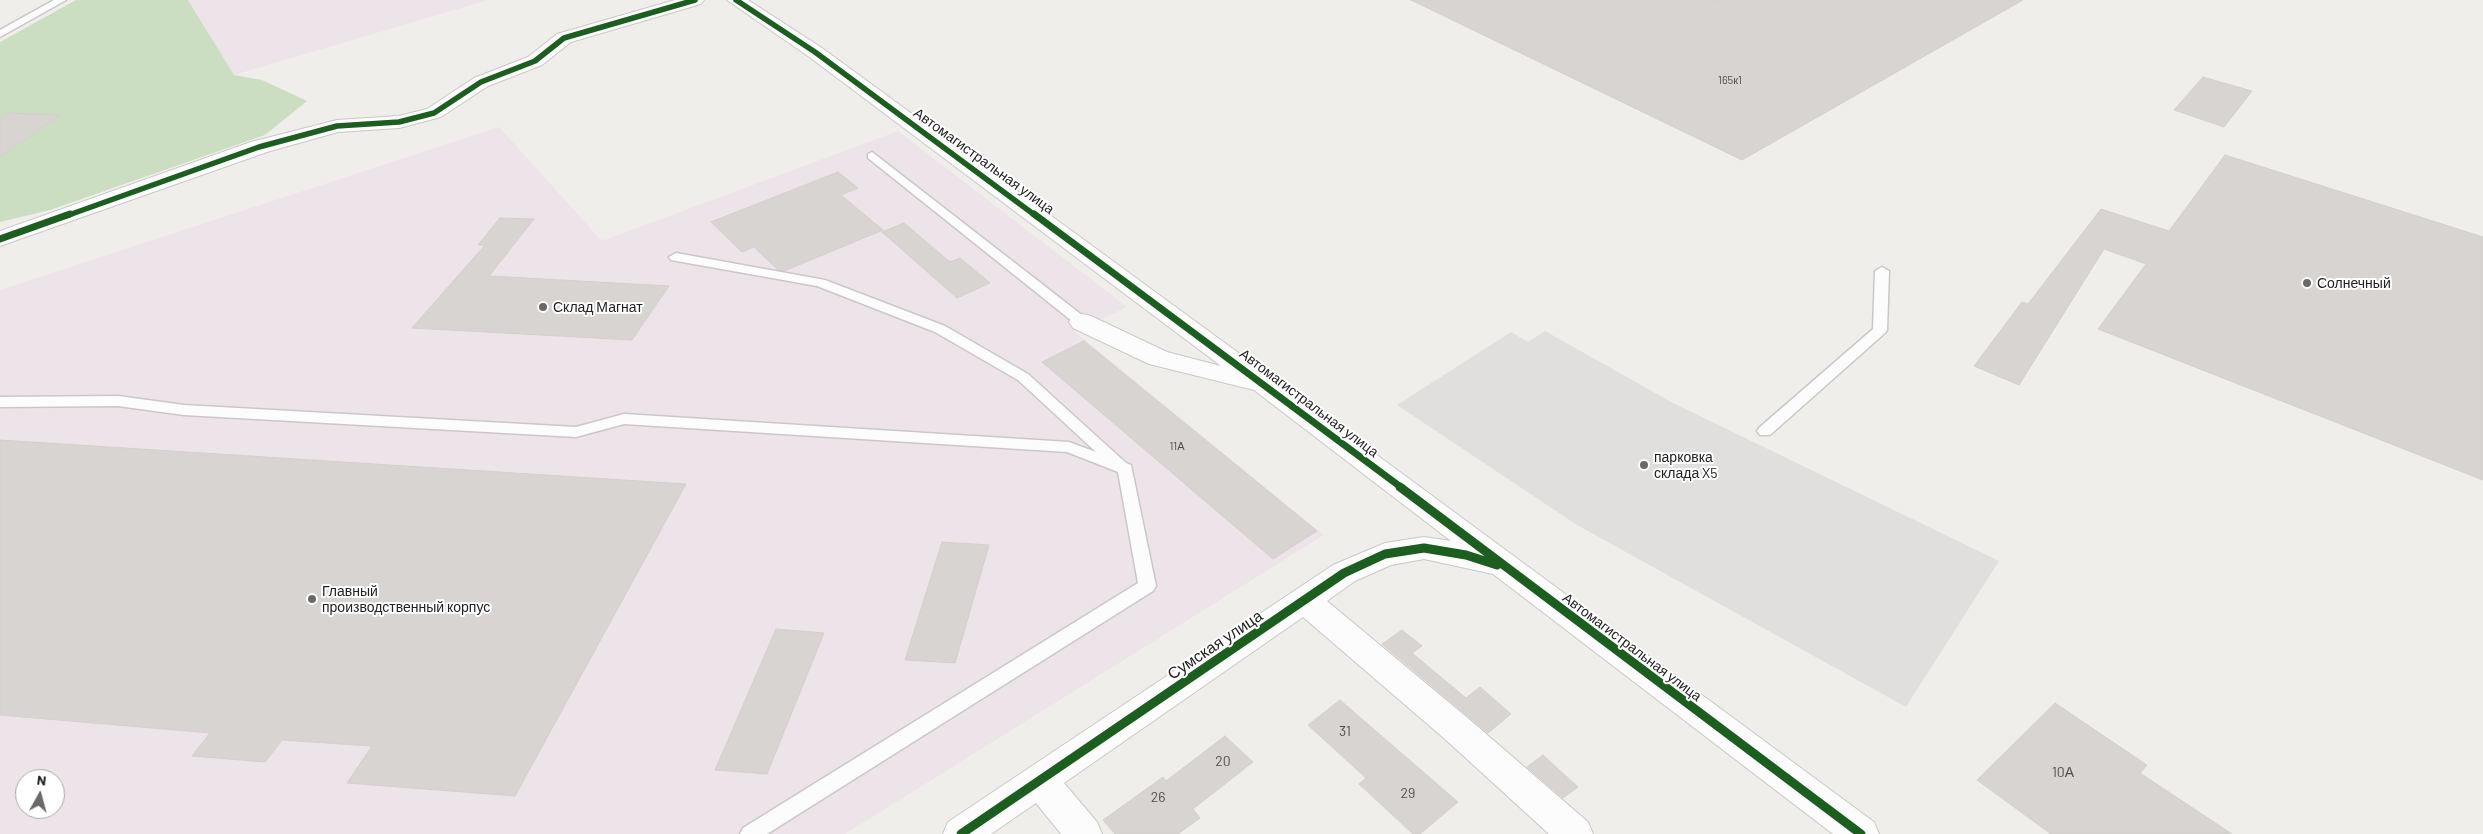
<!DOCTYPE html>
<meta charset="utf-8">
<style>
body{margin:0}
#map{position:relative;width:2483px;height:834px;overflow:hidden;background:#f0eeeb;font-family:Barlow,sans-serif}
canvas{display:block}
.north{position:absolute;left:15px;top:769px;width:50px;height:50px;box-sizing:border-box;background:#fff;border:1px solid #a7a7a7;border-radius:50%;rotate:7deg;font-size:14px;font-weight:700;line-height:20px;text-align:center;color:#222}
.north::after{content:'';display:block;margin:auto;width:18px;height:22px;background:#6a6968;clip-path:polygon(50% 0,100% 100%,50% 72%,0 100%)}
</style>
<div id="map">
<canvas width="2483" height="834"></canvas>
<div class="north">N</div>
</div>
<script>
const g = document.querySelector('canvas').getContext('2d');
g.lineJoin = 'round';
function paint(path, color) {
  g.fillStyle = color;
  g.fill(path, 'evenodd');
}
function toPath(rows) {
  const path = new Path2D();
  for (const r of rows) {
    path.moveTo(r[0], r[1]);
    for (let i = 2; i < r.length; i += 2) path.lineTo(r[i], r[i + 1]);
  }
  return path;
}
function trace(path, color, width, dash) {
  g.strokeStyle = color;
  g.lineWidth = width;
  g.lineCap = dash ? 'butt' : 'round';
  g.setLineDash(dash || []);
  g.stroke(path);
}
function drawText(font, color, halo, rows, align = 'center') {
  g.font = font + ' Barlow,sans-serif';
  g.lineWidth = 4;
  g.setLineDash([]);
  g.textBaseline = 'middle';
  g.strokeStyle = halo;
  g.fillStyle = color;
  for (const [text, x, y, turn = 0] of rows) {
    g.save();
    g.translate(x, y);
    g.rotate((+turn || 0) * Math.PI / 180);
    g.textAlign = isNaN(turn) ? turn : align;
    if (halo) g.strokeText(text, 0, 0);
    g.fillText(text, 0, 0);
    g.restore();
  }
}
const industrial = toPath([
 [188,0,488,0,234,75],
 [499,127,602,241,898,131,1127,307,1075,332,1324,535,845,834,0,834,0,290],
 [25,779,55,779,55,809,25,809]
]);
const forest = toPath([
 [76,0,188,0,234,75,262,80,307,101,265,135,50,210,0,222,0,42]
]);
const parking = toPath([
 [1545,331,1673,403,1999,561,1906,707,1577,525,1397,405,1511,332,1528,342]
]);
const building = toPath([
 [1411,0,2023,0,1742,160,1411,0],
 [2203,77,2252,91,2224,127,2174,110,2203,77],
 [8,113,61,115,0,157,0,118,8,113],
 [2225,155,2483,237,2483,480,2098,329,2146,264,2104,249,2019,385,1974,366,2022,302,2028,304,2101,209,2169,231,2225,155],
 [838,172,858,188,841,195,883,230,784,271,778,270,754,247,742,252,711,222,838,172],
 [500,218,534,219,489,276,669,286,632,340,412,328,485,245,478,245,500,218],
 [904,223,950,262,960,258,990,283,957,298,882,232,904,223],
 [1084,341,1317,531,1273,559,1042,362,1084,341],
 [0,440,686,484,515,796,347,783,372,746,282,740,265,762,192,756,210,733,0,715,0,440],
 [942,542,989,545,955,663,905,660,942,542],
 [776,629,824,633,767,774,715,770,776,629],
 [1402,630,1422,646,1412,653,1466,698,1480,687,1511,714,1488,733,1382,644,1402,630],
 [1340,700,1458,802,1420,834,1413,834,1359,784,1366,778,1308,725,1340,700],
 [2055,703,2147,765,2140,773,2232,834,2051,834,1977,780,2055,703],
 [1225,736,1253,762,1193,809,1200,818,1178,834,1115,834,1103,820,1163,777,1166,781,1225,736],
 [1543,755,1578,787,1563,798,1527,767,1543,755]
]);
const service = toPath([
 [54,0,66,0,0,37,0,30,54,0],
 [872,152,1087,319,1089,322,1087,325,1077,325,868,158,868,154,872,152],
 [676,253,825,280,945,326,1028,374,1126,463,1131,465,1156,586,1153,591,767,834,740,834,743,828,1138,583,1118,472,1067,452,624,424,576,437,184,415,118,406,0,407,0,397,118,396,184,405,576,427,624,414,1069,442,1096,452,1018,380,935,332,817,286,671,260,669,257,676,253],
 [1882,267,1889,271,1887,330,1885,333,1770,435,1760,435,1757,431,1760,427,1873,329,1875,271,1882,267]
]);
const minor = toPath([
 [675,0,704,0,701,4,571,42,542,65,488,86,441,117,399,128,338,132,267,152,0,246,0,231,251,142,337,120,399,116,427,109,474,78,528,57,557,34,675,0],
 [727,0,748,0,822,48,1274,379,1874,822,1879,834,1833,834,1493,574,1424,559,1391,565,1355,581,1327,601,1470,720,1588,822,1593,834,1549,834,1446,740,1303,617,1064,783,1097,822,1102,834,1061,834,1036,803,991,834,943,834,948,822,1333,565,1385,543,1424,537,1451,541,1254,390,1149,364,1073,328,1069,322,1073,316,1082,314,1091,316,1167,352,1221,366,808,56,727,0]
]);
const cyclewayFar2 = toPath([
 [736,0,815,52,1036,216],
 [66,216,259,147,337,126,399,122,434,113,481,82,535,61,564,38,695,0]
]);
const cyclewayFar1 = toPath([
 [1034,214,1402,488],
 [0,239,70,214]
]);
const cycleway = toPath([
 [1400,487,1861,834],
 [961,834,1344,573,1385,554,1424,548,1466,555,1497,565]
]);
const markers = [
 [2307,283,5,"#6a6968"],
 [543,307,5,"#6a6968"],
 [1644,465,5,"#6a6968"],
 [312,599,5,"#6a6968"]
];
const numberNames = [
 ["165к1",1730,80],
 ["11А",1177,446]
];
const streetNames = [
 ["Автомагистральная улица",984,161,36],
 ["Автомагистральная улица",1309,403,37],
 ["Автомагистральная улица",1632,647,37]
];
const poiNames = [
 ["Солнечный",2317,283],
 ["Склад Магнат",553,307],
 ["парковка",1654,457],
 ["склада X5",1654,473],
 ["Главный",322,591],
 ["производственный корпус",322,607]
];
const nearNumbernames = [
 ["31",1345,731],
 ["20",1223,761],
 ["10А",2063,772],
 ["29",1408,793],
 ["26",1158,797]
];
const nearStreetnames = [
 ["Сумская улица",1215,645,-34]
];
paint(industrial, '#ede4e9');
paint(forest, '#cbdec1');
paint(parking, '#e0dfde');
paint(building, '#d7d4d2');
trace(building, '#d3d0cc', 1);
trace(service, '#c9c8c7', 3);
trace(minor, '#c9c8c7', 2);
paint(service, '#fdfcfc');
paint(minor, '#fdfcfc');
trace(cyclewayFar2, '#1b5e20', 5.5);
trace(cyclewayFar1, '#1b5e20', 7);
trace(cycleway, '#1b5e20', 9);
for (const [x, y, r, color] of markers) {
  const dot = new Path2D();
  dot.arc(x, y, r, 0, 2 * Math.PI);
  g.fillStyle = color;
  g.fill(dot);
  trace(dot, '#fff', 2);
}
drawText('11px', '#4f4e4e', null, numberNames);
drawText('14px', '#222', '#fff', streetNames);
drawText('14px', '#222', '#fff', poiNames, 'left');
drawText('14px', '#4f4e4e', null, nearNumbernames);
drawText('16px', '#222', '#fff', nearStreetnames);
</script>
